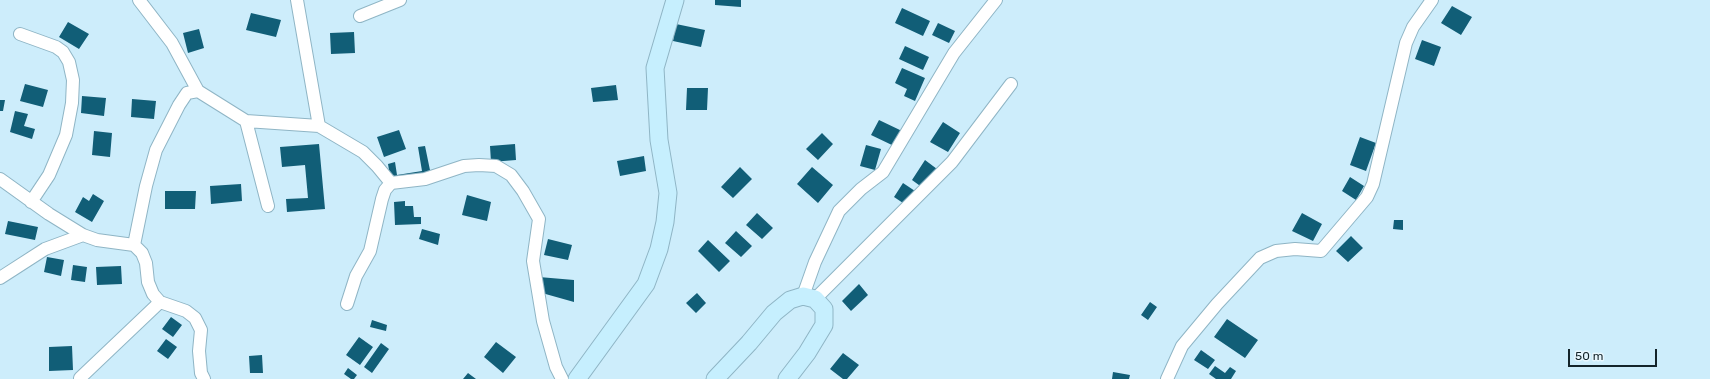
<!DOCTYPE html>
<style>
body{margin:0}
#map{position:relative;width:1710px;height:379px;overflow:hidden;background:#cdedfb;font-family:Rubik,sans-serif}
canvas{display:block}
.scale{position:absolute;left:1568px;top:349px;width:89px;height:18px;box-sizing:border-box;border:2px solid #14242a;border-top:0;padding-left:5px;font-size:12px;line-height:14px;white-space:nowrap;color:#14242a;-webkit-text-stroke:3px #e8f7fe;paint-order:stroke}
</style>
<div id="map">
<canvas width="1710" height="379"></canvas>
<div class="scale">50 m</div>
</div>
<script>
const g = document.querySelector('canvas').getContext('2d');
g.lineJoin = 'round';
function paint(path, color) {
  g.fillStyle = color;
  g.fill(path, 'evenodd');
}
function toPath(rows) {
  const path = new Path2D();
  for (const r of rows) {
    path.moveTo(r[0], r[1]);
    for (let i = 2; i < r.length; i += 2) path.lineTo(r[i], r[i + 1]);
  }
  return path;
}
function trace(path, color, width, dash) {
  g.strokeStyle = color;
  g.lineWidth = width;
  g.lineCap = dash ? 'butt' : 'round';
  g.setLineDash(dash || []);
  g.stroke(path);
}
const building = toPath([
 [715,0,741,0,741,7,715,5],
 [1452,6,1472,17,1461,35,1441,23],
 [902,8,930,21,923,36,895,23],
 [251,13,281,20,276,37,246,30],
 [68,22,89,34,79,49,59,37],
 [938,23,955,31,949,43,932,35],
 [676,24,705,30,701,47,673,41],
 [199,29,204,48,188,53,183,33],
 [354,32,355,53,331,54,330,33],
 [1422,40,1441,47,1434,66,1415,59],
 [905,46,929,57,923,70,899,59],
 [902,68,925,78,915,101,904,96,907,89,895,83],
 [25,84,48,90,43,107,20,101],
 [616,85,618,100,593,102,591,88],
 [687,88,708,88,707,110,686,110],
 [82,96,106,98,104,116,81,113],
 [132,99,156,101,154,119,131,117],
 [0,100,5,100,3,111,0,111],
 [15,111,28,114,24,126,35,129,32,139,10,132],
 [879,120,902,131,894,146,871,135],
 [943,122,960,133,948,152,930,142],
 [399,130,406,149,384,157,377,137],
 [94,131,112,133,110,157,92,155],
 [822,133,833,144,818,160,806,149],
 [1360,137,1376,143,1366,171,1350,165],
 [319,144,325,209,287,212,286,199,308,198,305,165,282,167,280,147],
 [515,144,516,160,491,162,490,146],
 [866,145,881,149,875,170,860,166],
 [425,146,431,175,391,182,388,164,395,162,397,175,422,171,418,147],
 [644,156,646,171,620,176,617,161],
 [925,160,937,169,923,188,912,180],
 [740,167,752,179,733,198,721,187],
 [812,167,833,185,818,203,797,184],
 [1350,177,1364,186,1356,200,1342,191],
 [903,183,915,191,906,205,894,197],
 [241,184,242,201,211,204,210,186],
 [165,191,196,191,195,209,165,209],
 [93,194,104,201,92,222,75,212,83,197,89,201],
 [467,195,491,202,487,221,462,215],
 [405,201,405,206,413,206,414,217,421,217,421,224,395,225,394,202],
 [757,213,773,228,762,239,746,225],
 [1302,213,1322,224,1313,241,1292,231],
 [1394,220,1403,220,1403,230,1393,229],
 [8,221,38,227,35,240,5,234],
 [422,229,440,234,438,245,419,239],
 [736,231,752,246,741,257,725,243],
 [1351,236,1363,248,1348,262,1336,251],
 [548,239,572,245,568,260,544,255],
 [708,240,730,261,719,272,698,251],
 [47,257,64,260,61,276,44,272],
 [73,265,87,267,85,282,71,280],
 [121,266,122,284,97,285,96,267],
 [539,277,574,280,574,302,542,293],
 [859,284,868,295,851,311,842,301],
 [697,293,706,303,696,313,686,303],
 [1150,302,1157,307,1148,320,1141,315],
 [171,317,182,325,173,337,162,329],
 [1227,319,1258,340,1245,358,1214,337],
 [372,320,387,325,386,331,370,327],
 [359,337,373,347,360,365,346,355],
 [166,339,177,347,168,359,157,351],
 [496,342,516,357,503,373,484,357],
 [381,343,389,349,372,373,364,367],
 [72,346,73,370,49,371,49,347],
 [1201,350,1215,360,1208,369,1194,360],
 [843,353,859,365,847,379,843,379,830,369],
 [262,355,263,373,250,373,249,356],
 [1215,366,1225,373,1230,367,1236,371,1231,379,1216,379,1209,374],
 [348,368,357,375,354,379,351,379,344,374],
 [1113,372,1130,375,1129,379,1112,379],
 [468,373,476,379,463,379]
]);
const street = toPath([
 [139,0,172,43,198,91],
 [297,0,319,126],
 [360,16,400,0],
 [20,34,56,47,63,52,69,62,73,80,72,103,66,135,49,175,31,202],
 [246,121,268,206],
 [0,179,49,214,83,235,97,240,134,245,142,253,146,263,148,282,153,294,160,302,186,311,195,318,201,330,199,351,201,373,204,379],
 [134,245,146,186,156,150,179,105,187,93,198,91,246,121,319,126,363,152,377,166,391,183],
 [0,278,45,249,83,235],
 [803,296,815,262,839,211,861,189,883,172,954,53,996,0],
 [815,299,952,162,1011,84],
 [347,304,356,276,370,251,382,199,385,190,391,183,425,179,464,166,479,165,496,166,511,175,523,191,539,219,533,261,543,321,556,367,562,379],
 [80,378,160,302],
 [1167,379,1182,346,1217,304,1260,258,1276,251,1295,249,1321,251,1367,197,1373,184,1406,43,1413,27,1432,0]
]);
const secondary = toPath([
 [577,379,646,284,659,249,665,222,668,193,659,140,655,68,675,0],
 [715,379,749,343,774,313,790,300,803,296,815,299,824,309,824,325,807,353,787,379]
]);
paint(building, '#115e77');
trace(street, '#8fb5c5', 14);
trace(secondary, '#8fb5c5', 19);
trace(street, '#fff', 12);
trace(secondary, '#c6effe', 17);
</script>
